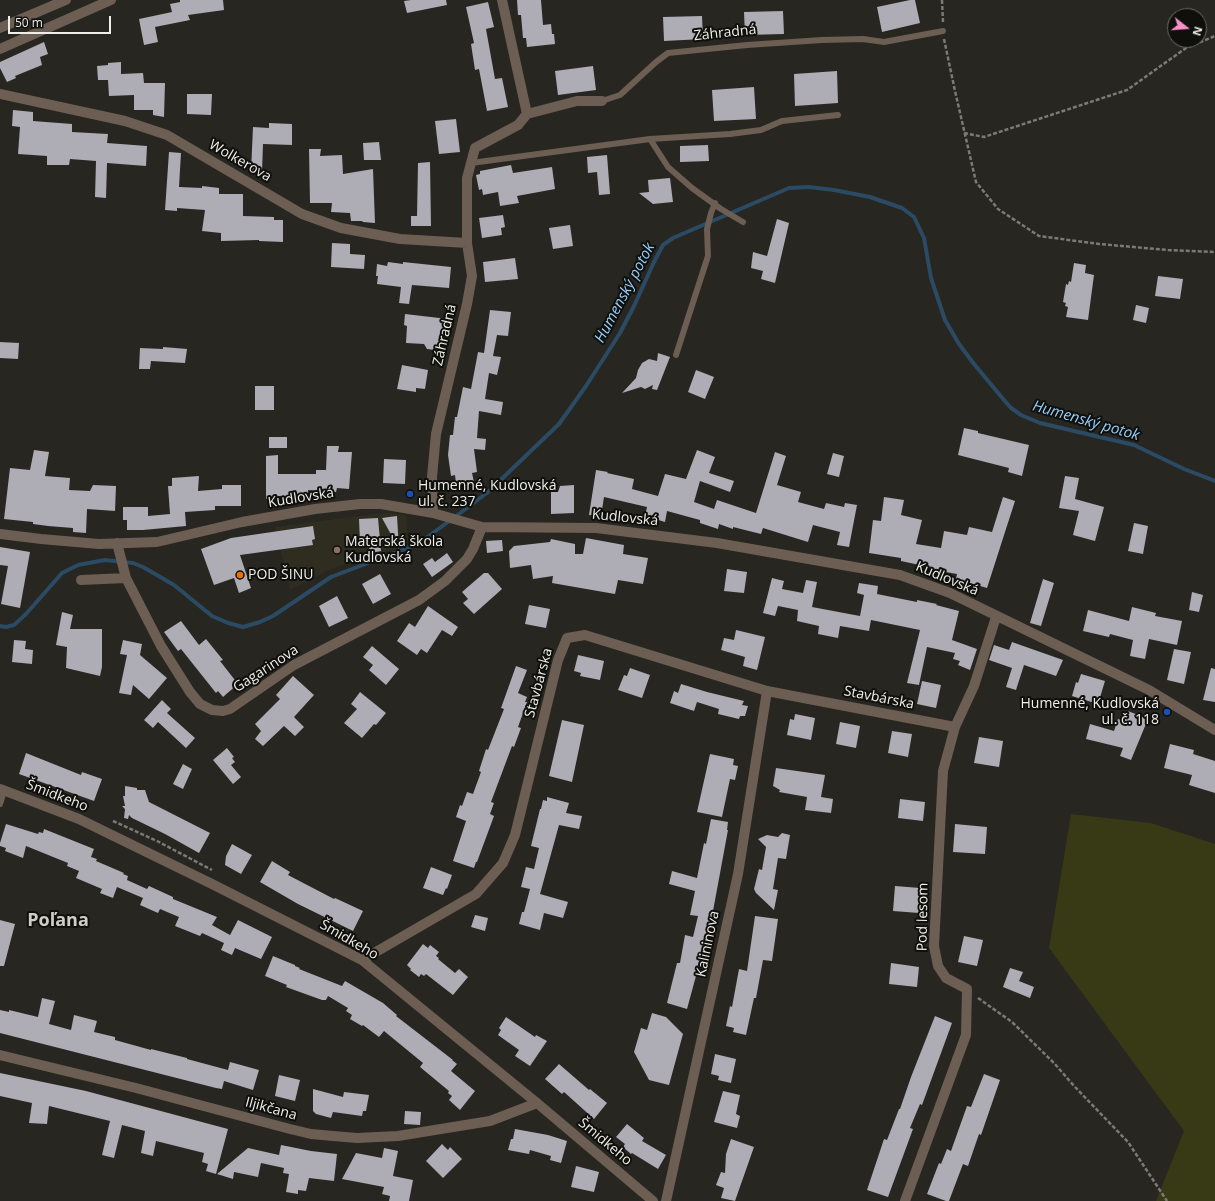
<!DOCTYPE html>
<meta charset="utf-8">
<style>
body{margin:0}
#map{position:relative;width:1215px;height:1201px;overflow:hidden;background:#272620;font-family:"Open Sans",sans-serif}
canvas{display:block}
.north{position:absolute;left:1167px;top:8px;width:40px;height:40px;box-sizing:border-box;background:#0f0f0c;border:1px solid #696864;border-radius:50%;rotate:107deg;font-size:11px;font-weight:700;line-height:16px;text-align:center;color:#efeee9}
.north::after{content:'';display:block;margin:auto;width:14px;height:18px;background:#f98fca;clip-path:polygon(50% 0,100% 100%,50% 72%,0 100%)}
.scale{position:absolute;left:8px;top:16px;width:103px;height:18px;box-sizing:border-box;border:2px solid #efeee9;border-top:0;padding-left:5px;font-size:12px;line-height:14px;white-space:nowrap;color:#efeee9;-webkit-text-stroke:3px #0f0f0c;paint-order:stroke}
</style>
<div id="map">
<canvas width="1215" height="1201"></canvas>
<div class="north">N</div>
<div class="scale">50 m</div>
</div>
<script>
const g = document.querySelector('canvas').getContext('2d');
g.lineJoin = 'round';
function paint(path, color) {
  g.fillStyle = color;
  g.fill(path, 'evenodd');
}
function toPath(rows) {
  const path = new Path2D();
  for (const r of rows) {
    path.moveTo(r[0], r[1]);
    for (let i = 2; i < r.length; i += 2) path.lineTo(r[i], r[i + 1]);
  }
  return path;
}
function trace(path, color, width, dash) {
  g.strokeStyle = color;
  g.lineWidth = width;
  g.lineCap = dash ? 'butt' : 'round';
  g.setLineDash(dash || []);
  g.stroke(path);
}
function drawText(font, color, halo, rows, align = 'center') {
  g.font = font + ' "Open Sans",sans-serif';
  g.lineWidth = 4;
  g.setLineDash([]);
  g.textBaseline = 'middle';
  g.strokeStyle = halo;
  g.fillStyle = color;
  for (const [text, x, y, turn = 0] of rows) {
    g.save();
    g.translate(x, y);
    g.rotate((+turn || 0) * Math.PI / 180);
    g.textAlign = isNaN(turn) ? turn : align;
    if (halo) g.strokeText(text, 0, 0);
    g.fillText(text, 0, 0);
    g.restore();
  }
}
const built = toPath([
 [390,513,406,515,408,545,345,564,325,572,290,590,275,527,373,514]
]);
const green = toPath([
 [1071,814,1151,823,1215,844,1215,1201,1156,1201,1184,1131,1049,948]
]);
const stream = toPath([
 [0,626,6,627,14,625,26,614,62,573,78,565,105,560,133,563,143,567,174,585,212,616,228,623,243,627,260,622,273,616,331,577,405,549,422,541,467,508,488,492,559,424,586,386,620,333,634,306,654,262,663,245,673,238,789,188,809,187,834,190,870,197,902,208,914,217,924,238,931,278,945,320,959,344,974,364,1004,400,1011,408,1021,415,1040,423,1134,445,1184,469,1215,481]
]);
const building = toPath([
 [180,0,223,0,224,10,188,15,190,20,155,27,158,42,144,45,139,19,172,12,170,4,180,2],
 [411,0,446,0,447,5,407,13,404,1],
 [517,0,541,0,543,25,551,24,552,34,554,34,555,44,527,47,526,38,523,38,521,15,518,15],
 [910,0,915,0,920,23,882,32,877,7],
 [488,2,494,27,486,29,495,79,502,78,508,107,487,111,479,69,475,70,471,44,474,43,466,7],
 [783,11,784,34,745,35,744,12],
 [702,16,703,39,664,41,663,17],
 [44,42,48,54,40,57,42,65,15,76,16,78,7,82,0,68,0,62],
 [121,62,121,74,143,73,144,83,165,83,164,117,153,115,153,110,134,110,134,95,109,96,108,80,98,80,97,66,108,65,108,63],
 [593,66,596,90,558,95,555,71],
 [837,71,838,103,795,106,794,74],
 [754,87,756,119,714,121,712,90],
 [187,94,212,94,211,115,187,114],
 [13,110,33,112,33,121,72,124,72,132,108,134,107,143,147,146,146,166,107,163,106,198,95,197,96,161,70,159,69,165,47,165,47,156,18,154,20,127,12,126],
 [456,119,460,152,439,154,435,121],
 [269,123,292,124,292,145,263,144,262,172,251,171,253,127,269,128],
 [379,142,381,160,364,160,363,143],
 [708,145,709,161,680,162,680,146],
 [309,149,321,149,320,156,342,155,343,174,373,169,375,223,363,222,362,221,351,221,350,213,331,212,332,203,310,203],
 [169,152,181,153,179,187,202,188,202,186,219,188,219,194,243,194,243,216,274,217,274,220,283,220,283,242,259,241,259,240,221,241,221,233,202,231,205,210,177,208,177,211,165,210],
 [607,155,610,194,599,195,597,172,588,173,587,157],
 [430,162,431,226,411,226,411,216,417,216,418,163],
 [511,165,513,173,552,167,555,189,517,196,519,203,500,206,498,192,483,195,482,189,479,190,476,175,480,174,480,171],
 [670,178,673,202,653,204,639,193,649,192,648,180],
 [503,215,505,227,501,228,502,235,482,238,479,218],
 [777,219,789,223,775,283,761,279,763,271,751,268,753,252,767,256],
 [570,225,573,246,553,249,549,228],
 [332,243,350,244,350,254,365,255,364,269,331,267],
 [515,258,518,279,485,282,483,262],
 [388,262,403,264,403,262,451,267,449,288,412,285,409,304,399,303,401,287,377,284,378,276,376,276,377,264,387,266],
 [1074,263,1086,265,1085,273,1094,275,1088,320,1066,317,1068,307,1065,306,1066,303,1063,302,1066,284,1068,285,1069,281,1071,282],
 [1158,276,1183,279,1180,299,1155,296],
 [1136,305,1149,308,1146,323,1133,320],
 [490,310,511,312,508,336,497,335,493,356,501,357,497,375,489,373,485,399,503,402,501,415,479,411,477,438,486,439,485,450,474,449,477,472,472,473,474,482,456,484,455,475,451,476,448,455,450,435,453,435,455,417,457,417,463,387,471,389,478,352,484,353],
 [405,314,448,319,447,331,445,330,443,351,427,349,424,344,406,343,407,326,404,325],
 [0,342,19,343,18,359,0,358],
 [163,347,187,349,185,363,151,361,150,369,139,369,140,348,163,349],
 [658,353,670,357,657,390,652,389,653,385,645,389,641,387,622,393,636,378,638,370,642,363,649,359,657,361],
 [402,365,428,370,425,389,416,388,416,392,397,389],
 [696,370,714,377,705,399,688,392],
 [255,386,274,386,274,410,255,410],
 [964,428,978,431,978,433,1029,445,1022,476,1008,472,1009,468,958,455],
 [269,437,287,437,287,448,269,448],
 [327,446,339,446,338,452,352,452,349,489,337,488,336,492,308,490,308,496,279,496,279,499,266,499,266,456,278,455,278,474,316,474,316,470,326,470],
 [34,450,49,452,45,476,70,478,69,490,90,491,93,485,116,486,115,511,87,509,86,533,73,532,73,528,48,526,33,524,33,522,4,519,10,468,30,470],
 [697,450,715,457,709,473,734,481,730,492,700,481,694,502,714,509,717,500,756,513,775,452,786,456,777,485,801,492,798,502,824,509,826,503,844,507,845,503,857,505,849,547,837,545,840,532,813,525,808,542,763,528,761,534,733,527,733,529,719,524,718,529,700,523,700,520,667,511,665,522,645,516,647,507,604,497,601,516,589,515,596,470,608,472,607,473,634,479,632,489,658,496,665,474,686,479],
 [833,453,844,456,839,477,827,474],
 [384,459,406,460,405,484,383,483],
 [199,476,198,491,222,489,222,485,241,485,241,506,215,506,215,510,185,512,186,526,143,530,127,530,127,520,123,520,123,507,148,507,148,516,170,514,168,486,172,486,172,478],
 [1065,476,1079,478,1075,499,1104,507,1095,541,1073,535,1079,511,1059,508],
 [574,485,574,513,551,514,551,492,558,492,560,486],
 [884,497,904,500,901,515,922,520,916,544,941,548,944,531,967,535,969,527,992,532,1003,497,1015,501,987,588,956,579,957,574,928,569,929,567,901,561,901,558,869,553,873,520,881,521],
 [397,516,399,549,382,518],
 [378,518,381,551,370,553,368,542,360,542,359,519],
 [1134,523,1148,526,1143,554,1128,551],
 [313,526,315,539,312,540,313,545,240,555,251,588,239,593,234,578,214,585,201,549,231,538],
 [586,538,624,545,623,554,648,558,643,584,618,580,615,594,552,583,553,576,533,579,531,565,510,568,509,551,514,546,550,542,551,539,575,544,575,554,583,554],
 [502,540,503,551,487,553,486,541],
 [0,547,30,552,20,608,1,604,8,566,0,565],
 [447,553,453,562,432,577,423,564,432,558,435,562],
 [727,569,747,572,744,593,724,591],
 [484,573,488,573,502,589,474,614,463,603,468,599,462,592],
 [380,574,391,594,373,604,362,584],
 [772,578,784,581,782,589,803,593,806,580,817,582,812,607,860,616,864,595,857,593,859,583,878,586,877,594,917,602,917,600,937,604,936,605,959,611,952,640,977,649,970,670,958,665,960,661,953,659,955,653,927,647,919,685,907,683,920,630,871,620,869,631,840,626,838,638,818,634,819,626,797,621,798,610,778,606,775,616,763,613],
 [1043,579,1054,583,1041,626,1030,623],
 [1192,592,1203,595,1199,612,1189,610],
 [337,596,348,618,329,627,319,606],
 [529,605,550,609,546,628,525,624],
 [428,606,458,627,452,636,442,630,427,653,421,649,417,655,397,641,409,623,415,627],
 [1132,607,1156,613,1155,616,1182,621,1177,645,1149,639,1145,659,1130,656,1133,640,1110,634,1109,637,1083,631,1088,610,1129,621],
 [62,612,73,615,70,629,102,629,102,667,100,676,66,668,67,647,56,645],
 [181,621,199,645,206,639,223,660,220,661,238,684,223,697,218,691,216,693,181,649,178,651,164,632],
 [736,630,765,637,757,670,743,666,745,657,721,650,724,638,734,640],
 [14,640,26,641,25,649,33,650,32,664,12,662],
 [123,640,142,644,140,655,167,678,149,699,133,685,131,695,119,693,127,655,120,654],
 [1012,642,1063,660,1056,676,1024,665,1016,690,1006,687,1012,668,989,660,994,645,1009,650],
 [372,646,399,669,386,685,369,670,373,665,363,657],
 [1174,649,1191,652,1184,684,1167,680],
 [578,655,604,661,600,680,580,676,581,673,574,671],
 [516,666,527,670,518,693,527,697,525,702,527,702,518,727,521,728,514,747,512,746,491,802,494,803,490,814,494,816,477,862,476,862,474,868,453,861,466,821,456,817,460,805,462,806,467,792,473,794,481,772,479,771,486,749,488,750,504,709,501,708],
 [630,668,650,675,642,698,618,690,624,675,627,676],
 [1211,668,1215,669,1215,702,1203,700],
 [1081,674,1105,681,1098,704,1072,696,1076,682,1078,683],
 [293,676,314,695,294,717,304,727,295,736,284,726,263,746,255,739,261,731,255,724,280,699,276,695],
 [922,681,941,685,936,708,917,704],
 [681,684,707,692,744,701,742,705,748,706,745,716,740,716,739,719,718,714,719,709,697,702,694,711,670,703,674,691,678,693],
 [360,692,386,713,376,725,374,724,362,738,344,723,357,709,351,704],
 [162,700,171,709,167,713,195,738,186,748,158,722,153,728,144,720],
 [1128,711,1148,719,1131,760,1120,756,1123,748,1086,739,1090,724,1114,731,1118,719,1124,721],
 [795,714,815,718,811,740,787,735,790,719,794,720],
 [562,720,584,725,572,782,549,776],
 [840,722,860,726,856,748,836,744],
 [892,731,912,734,908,757,888,753],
 [979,737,1003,741,999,767,974,763],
 [1170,744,1194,750,1193,754,1215,761,1215,793,1189,785,1192,775,1164,768],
 [227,748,234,757,232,758,235,762,231,765,241,777,233,784,213,760],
 [26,753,81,775,82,772,102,779,94,801,19,774],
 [710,754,734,759,733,765,738,766,735,780,730,779,722,817,697,812],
 [183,764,192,769,183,789,173,784],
 [776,768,825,775,821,797,833,799,831,813,805,810,807,797,779,792,780,790,773,786],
 [125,786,137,788,137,790,145,790,149,802,210,833,199,853,165,834,132,818,129,815,128,819,124,818,125,809,122,806,125,806,123,796,125,796],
 [547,797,569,803,566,813,582,816,579,829,559,825,540,894,568,902,563,918,544,913,540,930,519,924,522,912,524,912,530,889,521,887,526,867,534,869,539,848,531,846,540,809,541,809,543,800,547,801],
 [900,799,925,802,923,821,898,818],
 [711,819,728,822,727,830,728,830,703,965,699,965,687,1009,667,1003,677,963,680,963,685,935,693,937,698,916,690,915,695,891,669,884,672,871,697,878,704,843,706,844],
 [6,824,38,834,39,832,43,833,44,829,94,849,91,857,97,859,96,861,124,873,123,874,128,876,127,880,147,889,149,886,173,897,173,899,217,917,212,925,230,935,238,920,272,937,261,959,235,948,232,955,221,950,224,943,202,933,200,936,175,926,179,917,160,909,158,913,140,905,143,898,117,887,113,898,100,893,102,889,76,878,79,871,67,866,68,863,26,846,23,858,5,851,6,848,0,846,0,843],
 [955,824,987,827,985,854,953,852],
 [782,833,790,835,786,859,778,858,773,889,778,890,774,910,756,893,754,889,759,869,762,870,766,847,758,839,767,835,778,837],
 [232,844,252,855,241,874,225,865,226,856],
 [272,861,290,872,288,875,334,899,335,898,363,911,353,931,298,904,260,882],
 [431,867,452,875,447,889,446,888,443,895,423,888],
 [895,886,920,888,919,913,893,911],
 [475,915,488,918,485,931,471,927],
 [755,916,778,919,772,961,763,960,756,998,754,998,746,1035,733,1032,734,1028,726,1026,730,1006,732,1007,739,969,747,971],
 [0,920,15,924,4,966,0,966],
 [964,936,983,940,977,966,958,962],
 [423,944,428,948,430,945,439,952,436,956,439,958,438,959,455,973,459,969,468,977,453,995,426,974,424,976,421,974,419,977,410,970,411,969,407,965],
 [273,956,295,965,295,966,300,968,299,969,342,986,345,981,383,1003,397,1015,396,1016,453,1060,452,1060,457,1064,451,1071,475,1091,460,1110,449,1100,452,1096,448,1093,449,1091,420,1067,423,1063,384,1031,379,1037,363,1025,362,1026,350,1019,352,1015,346,1011,348,1008,328,996,326,1000,322,1000,286,987,287,985,265,976],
 [891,963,919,967,917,987,889,984],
 [1010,968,1023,972,1019,981,1034,987,1030,998,1003,987],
 [42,998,55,1001,49,1024,71,1030,74,1015,97,1021,94,1032,115,1037,115,1040,151,1050,151,1049,187,1058,187,1059,228,1070,230,1062,259,1070,253,1090,224,1081,222,1089,216,1088,0,1033,0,1010,9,1012,9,1010,38,1017],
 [652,1013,666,1017,683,1034,669,1085,649,1080,634,1052,641,1028,647,1030],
 [935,1016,952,1023,922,1105,920,1104,910,1128,913,1129,888,1197,867,1190,884,1139,887,1140,899,1109,900,1109,911,1077],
 [506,1017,535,1037,536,1035,547,1041,530,1066,515,1056,519,1050,498,1035,501,1030,499,1028],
 [715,1054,736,1059,731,1083,718,1080,719,1076,711,1074],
 [559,1064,589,1090,590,1089,607,1103,594,1119,564,1092,562,1094,545,1079],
 [0,1073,86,1091,228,1129,216,1174,206,1171,208,1164,202,1162,204,1153,156,1141,153,1156,141,1153,145,1131,122,1125,114,1158,102,1155,110,1121,49,1106,47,1124,29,1123,32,1103,0,1096],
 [984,1074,1000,1080,981,1135,979,1134,968,1166,963,1164,949,1201,946,1201,927,1194,939,1163,941,1164,947,1149,951,1151,967,1106,971,1107],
 [279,1075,300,1080,295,1101,275,1096],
 [313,1089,343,1097,344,1092,369,1095,366,1111,363,1111,362,1116,333,1112,331,1118,316,1114,313,1111],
 [723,1091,740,1095,736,1114,740,1116,737,1128,714,1122],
 [405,1111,421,1112,420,1125,404,1124],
 [627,1124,644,1138,642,1141,666,1155,658,1169,632,1153,631,1154,623,1147,625,1144,616,1137],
 [515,1129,548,1135,567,1141,561,1163,550,1160,551,1156,530,1150,529,1154,508,1150,511,1139,513,1139],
 [731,1139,754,1147,735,1201,721,1198,724,1188,716,1185,721,1172,725,1173,726,1154],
 [442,1144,448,1150,450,1147,462,1159,443,1178,426,1161],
 [281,1145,311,1151,337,1154,334,1181,309,1178,306,1191,298,1190,298,1194,286,1192,289,1174,283,1173,284,1168,261,1163,258,1177,234,1172,233,1179,217,1174,248,1148,279,1155],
 [384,1148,398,1151,393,1176,413,1180,409,1201,389,1201,390,1196,382,1194,384,1187,342,1179,356,1153,382,1158],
 [576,1166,599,1172,594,1192,571,1187]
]);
const path = toPath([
 [942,0,943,22],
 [944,39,955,91,976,182,998,209,1039,236,1099,244,1168,250,1215,252],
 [964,133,984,137,1127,90,1186,48,1215,36],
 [113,821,157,841,212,870],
 [978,998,1012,1022,1054,1063,1075,1087,1128,1142,1167,1201]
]);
const service = toPath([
 [602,101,620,95,656,62,668,53,747,45,822,40,863,39,884,42,943,31],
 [650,139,668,167,692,188,721,209,743,222],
 [471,163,650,139,730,134,761,130,782,121,838,115],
 [676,355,708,256,707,229,711,213,715,203],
 [0,804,4,791]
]);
const minor = toPath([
 [502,0,527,114],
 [0,28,66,0],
 [0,94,125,121,167,135,302,214,341,228,400,239,467,243],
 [433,513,432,477,436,434,467,304,472,276,467,243,467,178,475,148,518,125,527,114,577,101,602,101],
 [0,534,41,539,99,544,157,542,242,522,315,509,360,504,381,504,433,513,482,527,596,528,717,543,900,575,950,593,1149,690,1215,730],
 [117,543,126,578,161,646,190,692,200,704,212,710,223,711,230,709,294,665,419,600,445,581,467,559,473,549,482,527],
 [81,580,126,578],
 [0,789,79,819,212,884,362,960,537,1103,653,1201],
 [362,960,476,894,503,863,515,835,558,660,567,638,585,635,767,691,955,727],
 [0,1055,136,1088,290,1129,311,1134,333,1136,357,1138,398,1136,490,1121,537,1103],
 [666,1201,738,874,767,691],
 [905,1201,966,1035,967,989,946,978,938,966,934,946,943,771,955,727,974,686,996,617]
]);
const tertiary = toPath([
 [0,49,111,0]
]);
const markers = [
 [410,494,4,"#1a4fb4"],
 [337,550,4,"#8d6e63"],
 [240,575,4,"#e8710a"],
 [1167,712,4,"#1a4fb4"]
];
const streetNames = [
 ["Záhradná",725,33,-6],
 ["Wolkerova",240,161,30],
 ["Záhradná",445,335,-77],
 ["Kudlovská",301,498,-9],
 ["Kudlovská",625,518,6],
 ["Kudlovská",947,579,23],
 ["Gagarinova",266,669,-33],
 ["Stavbárska",539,683,-75],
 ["Stavbárska",879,698,11],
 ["Šmidkeho",57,796,21],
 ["Pod lesom",923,917,-89],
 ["Šmidkeho",349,940,30],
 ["Kalininova",708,944,-78],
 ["Iljikčana",271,1109,15],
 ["Šmidkeho",605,1142,40]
];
const poiNames = [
 ["Humenné, Kudlovská",418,486],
 ["ul. č. 237",418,502],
 ["Materská škola",345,542],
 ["Kudlovská",345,558],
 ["POD ŠINU",248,575],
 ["Humenné, Kudlovská",1159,704,"right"],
 ["ul. č. 118",1159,720,"right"]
];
const waterNames = [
 ["Humenský potok",625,293,-62],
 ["Humenský potok",1086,421,16]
];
const districtNames = [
 ["Poľana",58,921]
];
paint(built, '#2f2c20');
paint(green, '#373a15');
trace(stream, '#2b4b64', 4);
paint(building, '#aeacb4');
trace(path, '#7b7a74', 2.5, [4, 2]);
trace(service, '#6c5e53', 6);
trace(minor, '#6c5e53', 10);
trace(tertiary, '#6c5e53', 10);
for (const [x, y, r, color] of markers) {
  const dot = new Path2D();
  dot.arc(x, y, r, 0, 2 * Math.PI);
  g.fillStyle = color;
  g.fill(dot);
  trace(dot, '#0f0f0c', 1.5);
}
drawText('14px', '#efeee9', '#0f0f0c', streetNames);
drawText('14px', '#efeee9', '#0f0f0c', poiNames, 'left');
drawText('italic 15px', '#96cefc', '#0f0f0c', waterNames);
drawText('bold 18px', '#cfcdc5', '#0f0f0c', districtNames);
</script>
